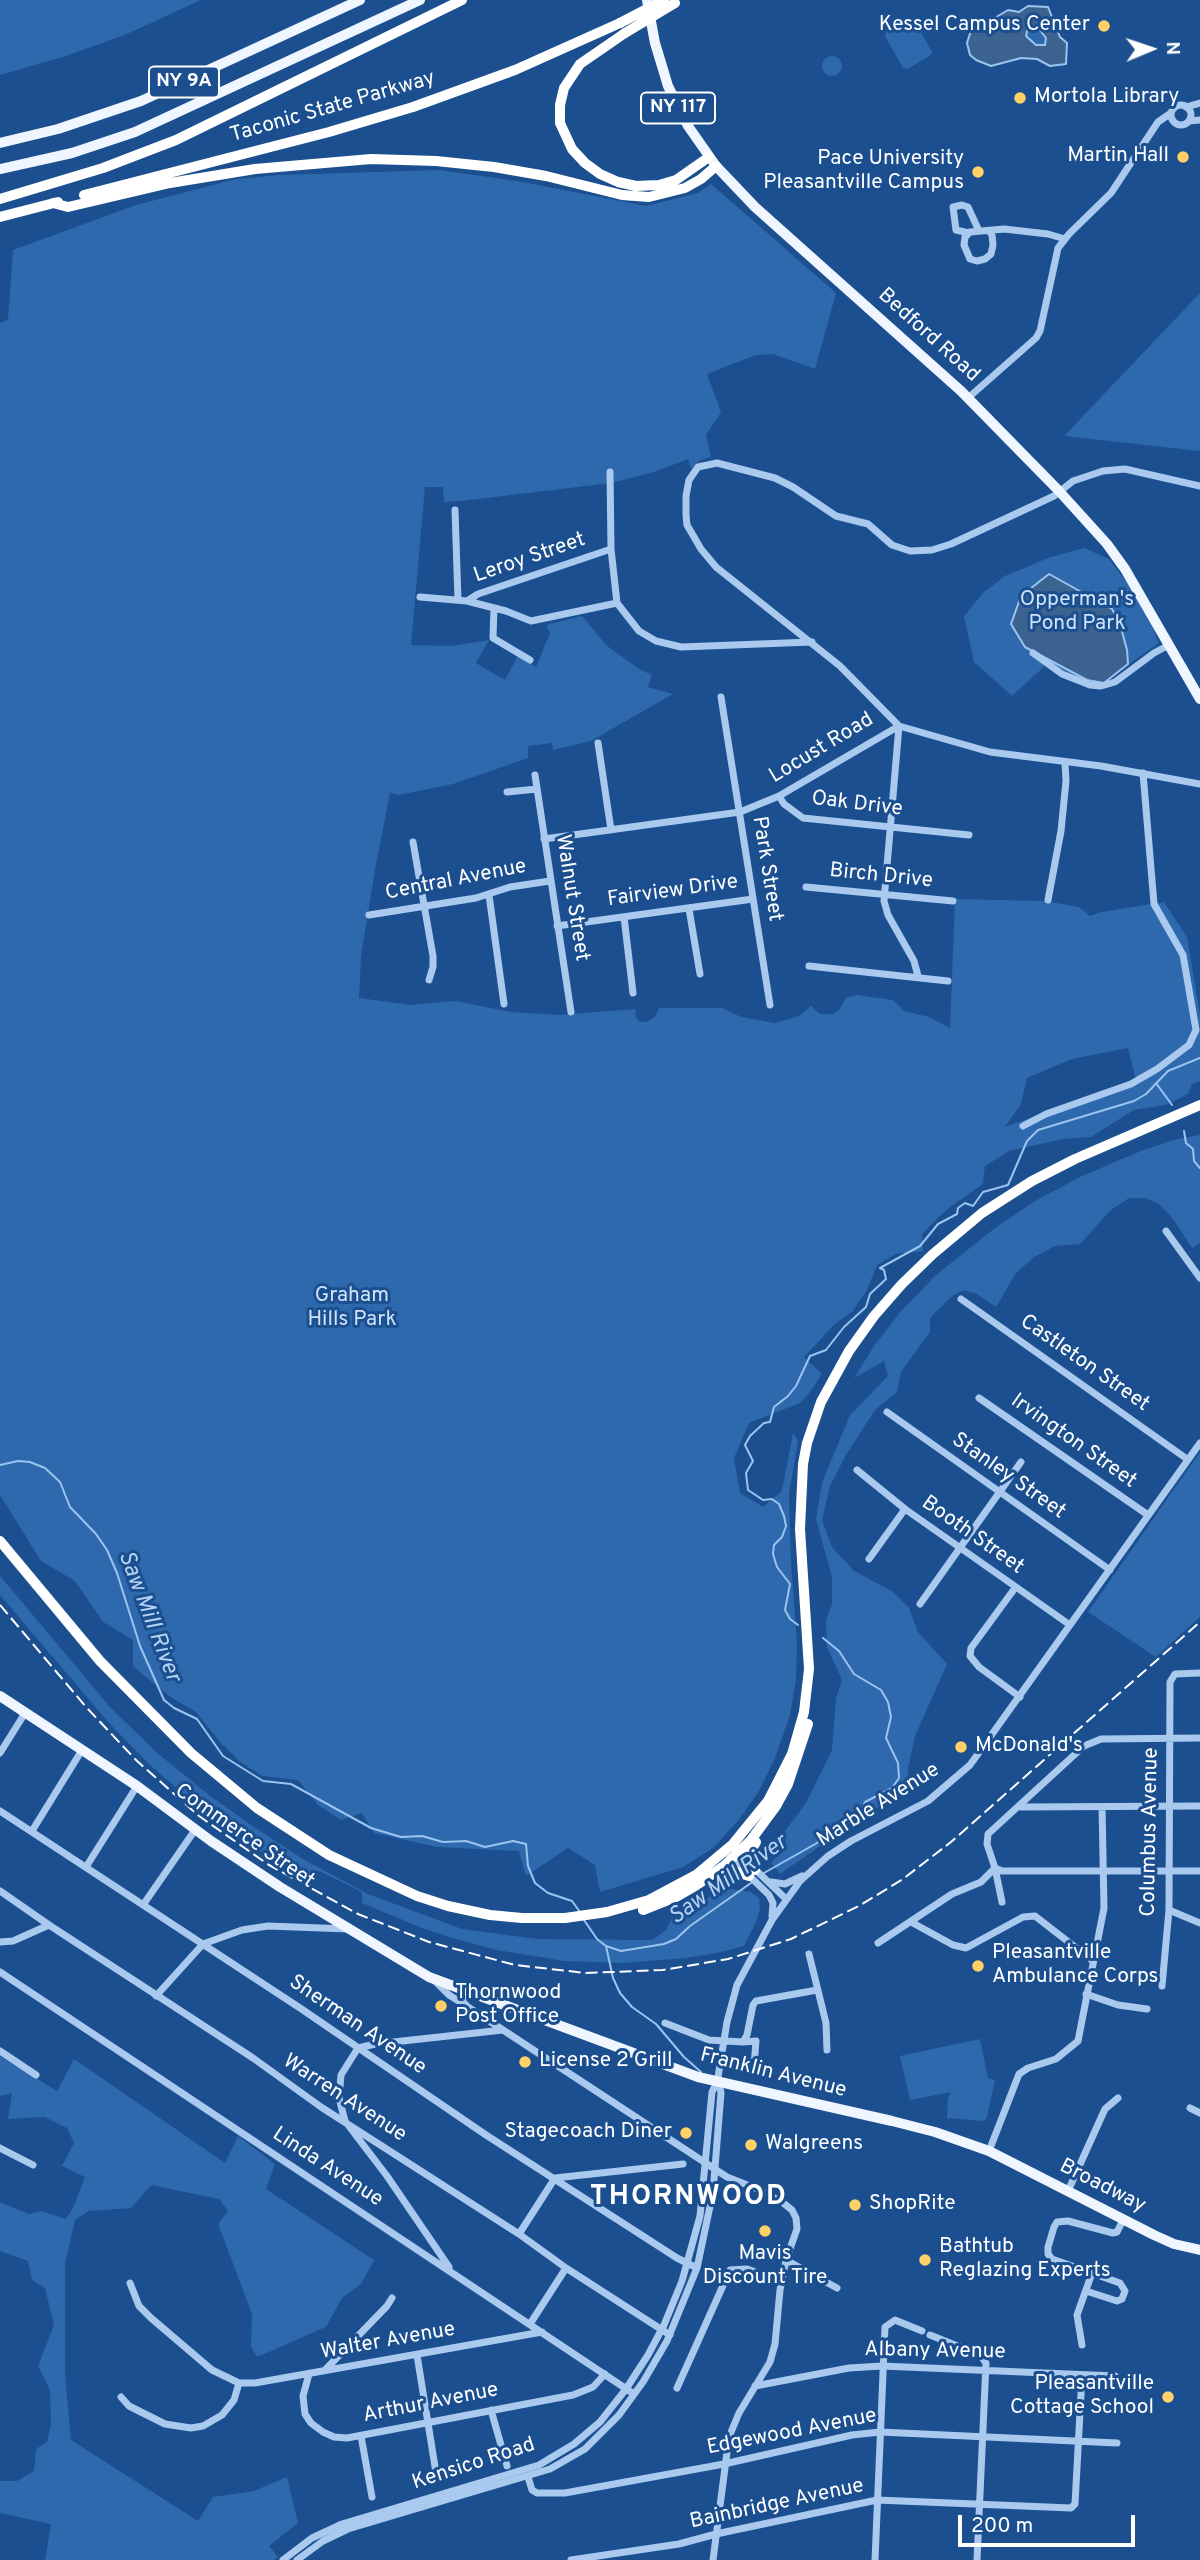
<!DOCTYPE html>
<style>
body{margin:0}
#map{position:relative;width:1200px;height:2560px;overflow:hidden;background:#1b4f8f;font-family:Overpass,sans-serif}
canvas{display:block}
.north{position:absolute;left:1116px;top:14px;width:70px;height:70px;-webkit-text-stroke:5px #1b4f8f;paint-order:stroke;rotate:88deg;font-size:19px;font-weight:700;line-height:28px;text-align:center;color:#fff}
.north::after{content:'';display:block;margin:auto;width:24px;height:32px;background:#fff;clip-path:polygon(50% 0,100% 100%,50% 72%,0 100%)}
.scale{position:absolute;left:958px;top:2515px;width:177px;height:32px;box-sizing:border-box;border:4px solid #fff;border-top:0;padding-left:9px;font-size:21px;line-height:24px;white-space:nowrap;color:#fff;-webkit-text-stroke:5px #1b4f8f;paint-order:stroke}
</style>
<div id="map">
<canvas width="1200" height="2560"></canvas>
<div class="north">N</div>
<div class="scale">200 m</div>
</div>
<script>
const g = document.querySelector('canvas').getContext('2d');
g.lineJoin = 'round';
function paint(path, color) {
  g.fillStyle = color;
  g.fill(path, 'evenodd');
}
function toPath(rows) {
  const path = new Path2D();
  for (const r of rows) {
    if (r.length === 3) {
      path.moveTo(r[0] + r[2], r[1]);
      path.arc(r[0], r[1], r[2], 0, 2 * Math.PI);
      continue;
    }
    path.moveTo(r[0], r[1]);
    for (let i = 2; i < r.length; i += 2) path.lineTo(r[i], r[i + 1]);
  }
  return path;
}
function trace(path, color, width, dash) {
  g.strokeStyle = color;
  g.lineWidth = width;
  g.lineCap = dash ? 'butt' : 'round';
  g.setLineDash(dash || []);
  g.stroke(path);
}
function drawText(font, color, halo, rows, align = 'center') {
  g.font = font + ' Overpass,sans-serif';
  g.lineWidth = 6;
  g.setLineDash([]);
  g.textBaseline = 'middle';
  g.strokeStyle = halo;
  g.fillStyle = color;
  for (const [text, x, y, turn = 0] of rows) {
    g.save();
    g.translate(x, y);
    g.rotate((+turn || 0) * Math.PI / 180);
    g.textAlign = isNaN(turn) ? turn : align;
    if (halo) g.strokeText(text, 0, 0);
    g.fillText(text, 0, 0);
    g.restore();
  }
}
const green = toPath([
 [0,0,201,0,127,34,66,56,0,75],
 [910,19,914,19,932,52,930,56,907,69,903,68,885,36,886,32],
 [1028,28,1039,29,1046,38,1045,45,1036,45,1026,36],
 [832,66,10],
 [439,170,517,181,646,206,698,193,711,184,836,293,815,369,773,354,756,355,707,374,721,412,706,435,711,457,700,460,691,469,688,459,654,472,611,483,461,501,444,502,443,487,425,487,411,645,452,646,489,640,476,663,505,680,518,656,536,667,550,633,546,625,582,616,606,645,639,669,652,675,648,687,673,694,591,741,553,750,552,743,528,746,528,758,453,784,399,795,390,793,376,864,361,956,359,998,411,1005,455,1001,511,1012,560,1015,635,1009,636,1017,640,1022,646,1022,655,1017,659,1008,722,1008,741,1017,775,1023,799,1016,811,1006,820,1014,832,1014,839,1010,846,998,857,995,893,1000,904,1011,929,1017,950,1028,955,899,1044,901,1079,907,1090,916,1101,912,1164,902,1187,937,1200,1015,1200,1081,1192,1084,1188,1094,1165,1105,1134,1110,1091,1137,1063,1139,1009,1151,985,1166,983,1184,946,1210,922,1234,923,1251,896,1254,877,1265,867,1290,853,1311,835,1324,804,1357,822,1374,810,1392,800,1403,749,1423,734,1458,740,1493,763,1507,782,1491,793,1433,798,1441,789,1494,791,1561,797,1643,796,1680,790,1715,775,1758,759,1791,738,1821,713,1848,683,1867,600,1892,595,1865,568,1848,526,1876,519,1851,437,1847,374,1833,362,1813,341,1820,318,1805,298,1780,262,1776,239,1761,220,1742,196,1712,169,1696,133,1666,133,1640,103,1622,75,1581,41,1561,0,1495,0,323,8,320,13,250,136,205,236,179,280,175],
 [1128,1048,1136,1080,1005,1127,1021,1104,1027,1078,1072,1059],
 [1200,293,1200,451,1064,436],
 [1084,548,1109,559,1141,601,1159,643,1112,676,1101,681,1080,678,1047,664,1012,696,974,662,964,616,984,592,1005,576,1048,558],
 [1200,1135,1200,1243,1192,1248,1171,1216,1159,1204,1145,1198,1129,1198,1111,1210,1080,1244,1055,1246,1034,1257,1016,1273,996,1307,977,1294,964,1290,952,1296,930,1318,930,1332,901,1372,897,1392,875,1410,846,1455,830,1486,822,1520,832,1547,854,1571,892,1591,909,1608,918,1632,947,1664,915,1736,908,1769,907,1789,853,1823,780,1874,771,1862,786,1849,785,1831,806,1803,832,1750,836,1698,842,1680,827,1647,826,1620,832,1604,832,1577,816,1519,822,1483,850,1415,888,1376,884,1361,854,1378,874,1346,901,1311,936,1275,995,1228,1035,1201,1082,1176,1141,1151,1173,1140],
 [1200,1452,1200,1617,1156,1657,1088,1612],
 [0,1576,110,1707,156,1752,209,1795,254,1827,303,1859,368,1894,462,1929,537,1939,652,1940,666,1930,672,1918,720,1891,731,1889,751,1892,759,1898,760,1909,756,1922,744,1946,717,1953,686,1958,622,1963,564,1961,497,1950,459,1940,422,1928,362,1903,362,1892,319,1871,303,1876,245,1843,199,1808,150,1765,109,1723,0,1595],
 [980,2039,988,2078,995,2080,987,2117,984,2121,947,2118,948,2098,951,2092,910,2100,900,2056],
 [0,2056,57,2091,74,2059,225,2163,238,2136,275,2164,266,2189,374,2260,361,2284,342,2298,326,2327,257,2357,251,2346,252,2314,218,2224,228,2211,219,2199,151,2185,131,2208,89,2211,75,2220,65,2264,65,2375,71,2440,198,2521,213,2497,254,2491,287,2477,298,2523,269,2546,278,2557,274,2560,45,2560,51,2524,0,2513,0,2481,17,2481,34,2471,36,2449,47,2442,51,2424,50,2390,38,2366,54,2325,45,2288,32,2280,28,2261,0,2251,0,2202,29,2214,41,2211,66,2219,73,2208,85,2177,62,2166,74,2143,67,2128,45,2117,8,2119,12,2093,0,2096]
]);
const water = toPath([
 [1028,6,1048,7,1060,37,1067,43,1066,64,1050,66,1037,59,1021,58,991,66,976,60,970,55,967,43,973,24,979,21,993,19,1008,10,1019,12,1028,6],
 [1028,28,1039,29,1046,38,1045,45,1036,45,1026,36,1028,28],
 [1049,574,1112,609,1120,624,1127,650,1128,664,1104,683,1087,680,1025,647,1011,624,1021,596,1049,574]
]);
const stream = toPath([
 [1156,1083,1172,1105],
 [1184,1131,1186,1143,1193,1149,1194,1161,1200,1168],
 [0,1465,18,1461,30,1462,45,1468,60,1482,70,1507,96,1534,107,1550,117,1573,140,1646,164,1700,174,1708,197,1719,223,1756,263,1781,291,1784,371,1828,401,1837,422,1836,443,1842,466,1841,485,1847,513,1841,526,1844,528,1866,535,1883,548,1893,572,1901,580,1912],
 [798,1625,790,1619,785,1610,790,1584,777,1567,773,1554,774,1545,782,1537,786,1526,784,1516,779,1504,772,1499,763,1500,748,1490,746,1473,753,1461,745,1445,750,1436,764,1423,770,1422,774,1407,788,1396,796,1386,810,1356,826,1350,844,1327,866,1307,870,1294,886,1279,884,1270,880,1268,920,1246,938,1224,957,1214,958,1208,965,1203,973,1206,983,1192,1008,1185,1027,1141,1038,1130,1134,1101,1146,1094,1168,1071,1200,1058],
 [764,1873,817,1843,849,1816,861,1812,865,1802,892,1788,899,1778,898,1763,886,1738,891,1717,888,1702,881,1690,854,1674,839,1651,823,1638],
 [584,1920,597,1939,606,1946,621,1951,664,1944,676,1939,690,1926,751,1883],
 [606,1946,613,1978,620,1993,632,2007,656,2024,684,2057,701,2072]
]);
const minor = toPath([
 [1181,115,10],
 [1186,107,1200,103],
 [1189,121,1200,120],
 [989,231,992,235,993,245,991,254,985,259,977,261,970,259,964,245,965,237,970,232,1004,229,1048,234,1065,239],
 [969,233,956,230,953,207,962,205,968,207,979,231],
 [968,398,1036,338,1040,331,1058,248,1069,234,1111,193,1158,122,1171,113],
 [610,472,611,549,617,603,639,631,656,641,681,647,812,642],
 [455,510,458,600],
 [420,597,467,601,506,611,531,621,617,603],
 [467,601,478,594,611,549],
 [494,608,493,638,530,660],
 [1033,653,1062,674,1090,685,1101,686,1115,682,1154,653,1169,645],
 [721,697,770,1005],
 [899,726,840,666,716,567,701,549,687,525,686,515,686,496,689,480,698,467,717,463,775,478,793,487,836,516,868,524,892,545,910,551,932,550,951,544,1054,496,1073,481,1103,471,1125,469,1200,486],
 [899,726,884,901,888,915,914,961,918,976],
 [598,743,611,830],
 [535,775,571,1012],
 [507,792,537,789],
 [779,796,784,804,803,818,969,835],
 [544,839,740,812,779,796,899,726,990,752,1101,766,1200,784],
 [413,842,433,956,433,967,429,980],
 [806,887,953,901],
 [489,895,504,1004],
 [1048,900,1061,831,1066,781,1065,763],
 [689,909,700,974],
 [369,915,476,898,510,887,550,881],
 [624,917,633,993],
 [557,926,753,899],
 [809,966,948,981],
 [1023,1126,1046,1114,1131,1084,1157,1069,1189,1045,1196,1030,1183,955,1154,904,1143,773],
 [1166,1231,1200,1278],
 [961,1299,1187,1459],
 [979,1398,1148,1515],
 [887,1412,1110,1570],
 [857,1470,905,1509,1070,1625],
 [869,1559,905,1509],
 [1015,1588,971,1648,970,1656,979,1667,1020,1697],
 [920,1604,1021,1462],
 [0,1753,25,1713],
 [1021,1807,1200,1806],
 [0,1811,300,2008,486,2135,677,2258,697,2268],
 [32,1831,82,1750],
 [736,1851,786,1899],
 [730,1857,769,1895,773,1903,772,1916],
 [86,1867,137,1786],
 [771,1882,785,1884,802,1876],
 [0,1891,49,1925,253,2058,321,2107,519,2234,566,2268,670,2335],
 [1002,1902,995,1868,987,1844,988,1834,1084,1746,1101,1739,1200,1738],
 [143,1905,195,1830],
 [1169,1910,1200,1923],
 [911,1922,953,1945,966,1948,1023,1917,1035,1916,1093,1961],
 [0,1942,13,1941,49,1925],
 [878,1943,952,1894,981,1882,995,1868,1002,1871,1200,1871],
 [809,1954,826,2023,827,2050],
 [0,1972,634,2394],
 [434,1980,449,1995,465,2005],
 [1162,1986,1169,1910,1170,1682,1175,1674,1200,1673],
 [463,1991,463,2002,468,2007,727,2177,760,2190,782,2202,792,2210,796,2218,797,2229,786,2260,780,2290,775,2344,770,2362,739,2413,729,2437,713,2560],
 [1086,1994,1118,2005,1147,2009],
 [156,1996,203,1944,242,1930,268,1926,348,1929],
 [665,2023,709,2040,743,2042,747,2035,753,2005,756,2001,817,1990],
 [743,2042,756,2041,754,2067],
 [0,2051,36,2075],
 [1190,2108,1200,2113],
 [0,2148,33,2165],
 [989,2151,1019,2074,1028,2068,1056,2059,1078,2041,1104,1908,1102,1807],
 [1068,2191,1105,2109,1118,2098],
 [519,2234,555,2178,683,2164],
 [786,2260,837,2288],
 [449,2267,387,2176,345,2121,339,2098,341,2075,358,2048,375,2044,503,2030],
 [130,2283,139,2306,151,2318,212,2370,239,2383,255,2383,542,2332],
 [1086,2291,1117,2301,1122,2299,1125,2291,1120,2283,1052,2259,1048,2254,1048,2247,1054,2227,1057,2222,1068,2221,1113,2233,1117,2232,1123,2220],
 [530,2324,566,2268],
 [930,2335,980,2355,986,2363,977,2560],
 [1082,2345,1077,2315,1092,2273],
 [417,2355,437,2479],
 [325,2370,387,2306,392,2298],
 [309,2374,303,2396,305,2414,311,2423,323,2432,334,2437,347,2438,573,2395,593,2387,605,2374],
 [755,2386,849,2368,882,2366,1115,2376],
 [677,2388,730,2270,747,2269,781,2281],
 [121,2397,129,2406,165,2424,191,2428,203,2426,222,2415,234,2400,239,2383],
 [491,2410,507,2466],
 [361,2436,372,2497],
 [528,2477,532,2490,537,2493,565,2493,724,2464,852,2435,880,2432,1117,2443],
 [283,2560,312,2538,342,2524,539,2465,574,2444,600,2422,626,2389,648,2355,664,2325,682,2281,700,2216,712,2092,717,2082],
 [297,2560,323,2541,348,2529,550,2469,585,2449,619,2415,643,2382,667,2341,697,2268,713,2192,721,2093,718,2077,727,2022,737,1985,772,1920,800,1881,828,1856,851,1841,928,1801,970,1765,1200,1443],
 [571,2560,679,2544,716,2534,877,2500,1071,2508,1075,2504,1082,2376],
 [875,2560,885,2327,895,2320,922,2331]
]);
const major = toPath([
 [647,0,655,43,668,86,688,126,716,166,755,207,961,391,1059,491,1107,544,1125,569,1200,699],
 [0,143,58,129,141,101,360,0],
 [0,169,72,153,135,132,420,0],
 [0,1696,137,1786,211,1841,280,1887,429,1977,698,2077,892,2121,935,2132,989,2151,1154,2235,1174,2244,1200,2250]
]);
const highway = toPath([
 [625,33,580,64,564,88,560,105,560,123,572,149,585,163,600,174,618,182,636,186,659,185,676,180,709,157],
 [84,195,329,132,413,107,515,70,620,23],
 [0,199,103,168,176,140,462,0],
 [53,203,68,207,170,183,255,169,371,159,436,161,494,167,546,176,622,195,649,197,685,188,701,179,716,166],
 [0,217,58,202],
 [0,1541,100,1661,191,1753,257,1808,329,1855,417,1896,448,1906,490,1915,522,1918,565,1918,607,1912,649,1900,696,1875,733,1844,768,1801,792,1754,804,1712,809,1669,800,1529,803,1464,807,1443,821,1402,849,1351,874,1316,902,1284,933,1254,982,1213,1032,1181,1075,1159,1200,1105],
 [755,1870,749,1854,756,1842],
 [720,1875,731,1870,749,1876],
 [643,1910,678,1896,697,1885,725,1865,751,1840,776,1806,788,1784,808,1724]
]);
const rail = toPath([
 [0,1605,86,1707,137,1761,199,1816,269,1865,358,1914,429,1942,515,1965,586,1973,663,1970,728,1959,791,1939,859,1906,903,1879,951,1842,1200,1622]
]);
const highwayBridge = toPath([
 [620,23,664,0],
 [625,33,675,3]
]);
const markers = [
 [1104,26,7,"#ffd166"],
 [1020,98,7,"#ffd166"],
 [1183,157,7,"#ffd166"],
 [978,172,7,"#ffd166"],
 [961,1747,7,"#ffd166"],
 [978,1966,7,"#ffd166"],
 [441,2006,7,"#ffd166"],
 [525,2062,7,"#ffd166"],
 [686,2133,7,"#ffd166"],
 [751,2145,7,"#ffd166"],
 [855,2205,7,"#ffd166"],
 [765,2231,7,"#ffd166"],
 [925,2260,7,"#ffd166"],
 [1168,2397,7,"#ffd166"]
];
const shields = [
 [184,82,70],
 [678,108,74]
];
const shieldNames = [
 ["NY 9A",184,82],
 ["NY 117",678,108]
];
const poiNames = [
 ["Kessel Campus Center",1090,26,"right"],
 ["Mortola Library",1034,98],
 ["Martin Hall",1169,157,"right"],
 ["Pace University",964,160,"right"],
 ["Pleasantville Campus",964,184,"right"],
 ["McDonald's",975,1747],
 ["Pleasantville",992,1954],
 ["Ambulance Corps",992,1978],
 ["Thornwood",455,1994],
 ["Post Office",455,2018],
 ["License 2 Grill",539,2062],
 ["Stagecoach Diner",672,2133,"right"],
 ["Walgreens",765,2145],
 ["ShopRite",869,2205],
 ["Bathtub",939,2248],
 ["Reglazing Experts",939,2272],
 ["Mavis",765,2255,"center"],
 ["Discount Tire",765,2279,"center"],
 ["Pleasantville",1154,2385,"right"],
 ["Cottage School",1154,2409,"right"]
];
const streetNames = [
 ["Taconic State Parkway",333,108,-16],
 ["Bedford Road",928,336,42],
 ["Leroy Street",530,559,-19],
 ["Locust Road",822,749,-31],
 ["Oak Drive",857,805,7],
 ["Park Street",766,869,81],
 ["Birch Drive",881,877,6],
 ["Central Avenue",456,881,-11],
 ["Fairview Drive",673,892,-8],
 ["Walnut Street",571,898,81],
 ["Castleton Street",1084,1364,35],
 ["Irvington Street",1073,1442,35],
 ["Stanley Street",1008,1477,35],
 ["Booth Street",972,1536,35],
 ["Marble Avenue",879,1806,-32],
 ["Columbus Avenue",1151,1832,-89],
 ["Commerce Street",244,1837,35],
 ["Sherman Avenue",357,2026,34],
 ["Franklin Avenue",773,2074,14],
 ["Warren Avenue",344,2099,33],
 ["Linda Avenue",327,2168,33],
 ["Broadway",1102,2187,27],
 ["Walter Avenue",388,2342,-10],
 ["Albany Avenue",935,2352,1],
 ["Arthur Avenue",431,2404,-11],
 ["Edgewood Avenue",792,2433,-11],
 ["Kensico Road",474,2465,-18],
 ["Bainbridge Avenue",777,2505,-12]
];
const parkNames = [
 ["Opperman's",1077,601],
 ["Pond Park",1077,625],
 ["Graham",352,1297],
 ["Hills Park",352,1321]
];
const waterNames = [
 ["Saw Mill River",148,1617,69],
 ["Saw Mill River",729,1881,-35]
];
const districtNames = [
 ["THORNWOOD",689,2198]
];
paint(green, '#2e69ad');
paint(water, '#3c6290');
trace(water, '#9cc4f0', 2);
trace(stream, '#9cc4f0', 2);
trace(minor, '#a9c9ee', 7);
trace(major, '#f0f6ff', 10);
trace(highway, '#fff', 10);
trace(rail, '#fff', 2, [12, 5]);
trace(highwayBridge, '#fff', 10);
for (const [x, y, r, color] of markers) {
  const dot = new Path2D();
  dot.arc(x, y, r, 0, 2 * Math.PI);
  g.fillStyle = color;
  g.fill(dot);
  trace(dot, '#1b4f8f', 2.5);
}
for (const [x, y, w] of shields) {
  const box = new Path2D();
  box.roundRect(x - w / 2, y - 15.5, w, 31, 5);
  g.fillStyle = '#1b4f8f';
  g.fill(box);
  trace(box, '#fff', 2);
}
drawText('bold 19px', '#fff', null, shieldNames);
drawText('21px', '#fff', '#1b4f8f', poiNames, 'left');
drawText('21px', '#fff', '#1b4f8f', streetNames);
drawText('21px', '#cfe3fa', '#1b4f8f', parkNames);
drawText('italic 23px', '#b5d3f5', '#1b4f8f', waterNames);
g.letterSpacing = '2px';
drawText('bold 28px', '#fff', '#1b4f8f', districtNames);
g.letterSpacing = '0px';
</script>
